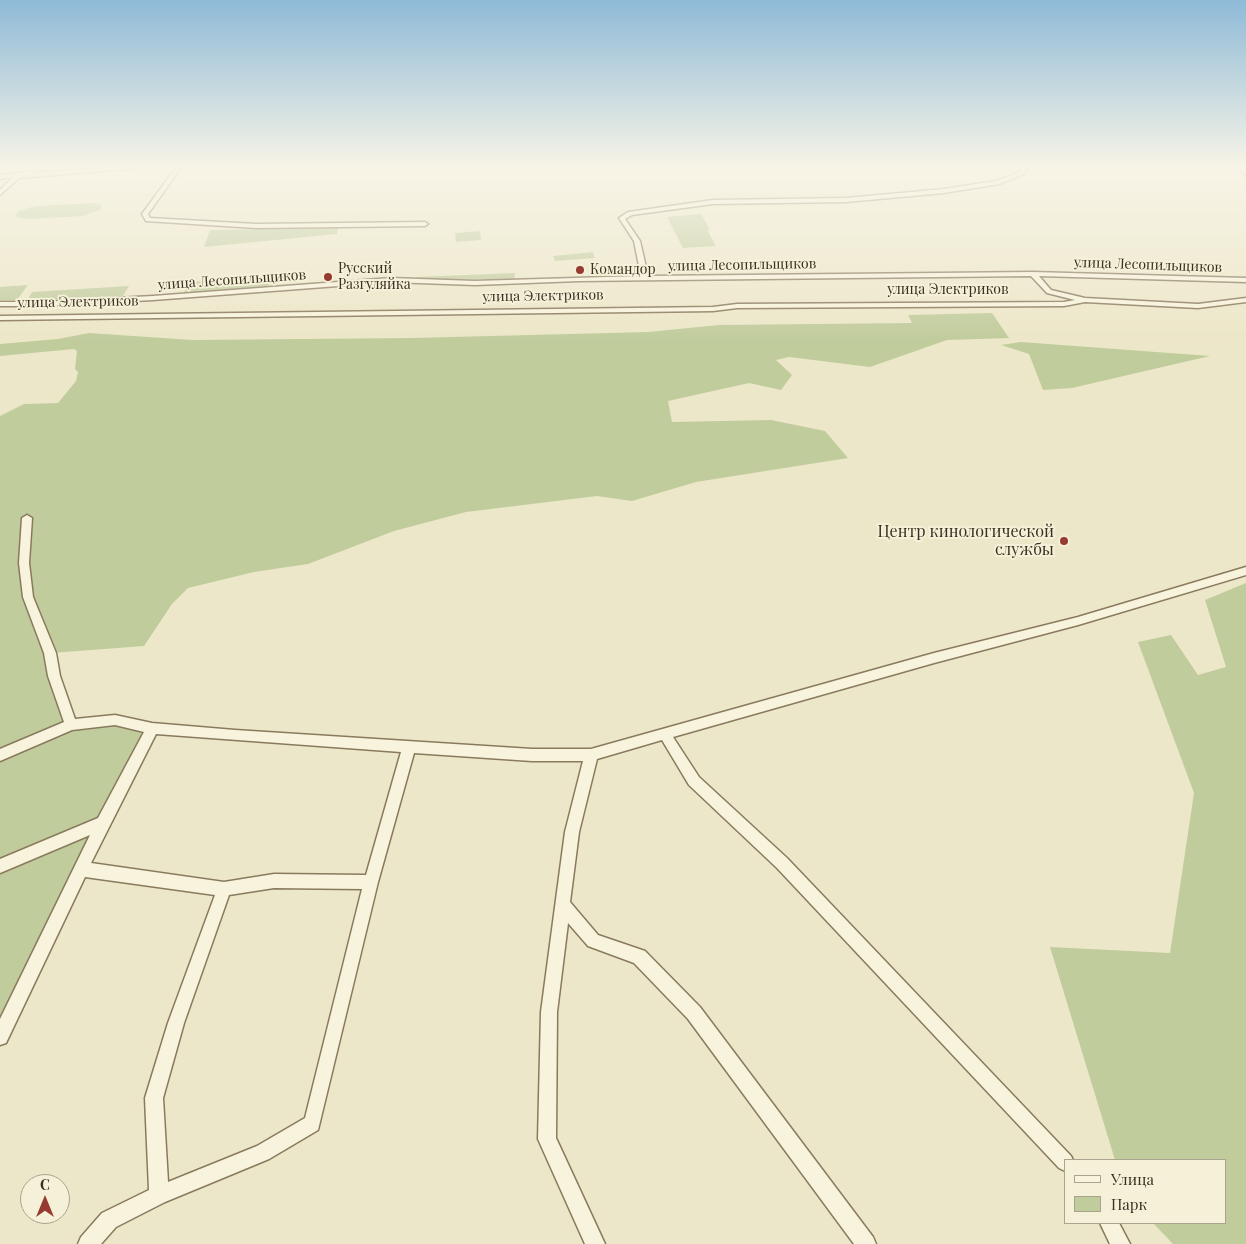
<!DOCTYPE html>
<meta charset="utf-8">
<style>
body{margin:0}
#map{position:relative;width:1246px;height:1244px;overflow:hidden;background:#ede7c9;font-family:"Playfair Display",serif}
canvas{display:block}
.legend{position:absolute;left:1064px;top:1159px;width:162px;height:65px;box-sizing:border-box;background:#f5f0d8;border:1px solid #aaa38f;margin:0;padding:6px 9px;list-style:none;font-size:15px;color:#3a3021}
.legend li{display:flex;align-items:center;gap:10px;height:25px}
.legend b{width:25px;border:1px solid #aaa38f}
.north{position:absolute;left:20px;top:1174px;width:50px;height:50px;box-sizing:border-box;background:#f5f0d8;border:1px solid #aaa38f;border-radius:50%;rotate:0deg;font-size:14px;font-weight:700;line-height:20px;text-align:center;color:#3a3021}
.north::after{content:'';display:block;margin:auto;width:18px;height:22px;background:#963b30;clip-path:polygon(50% 0,100% 100%,50% 72%,0 100%)}
</style>
<div id="map">
<canvas width="1246" height="1244"></canvas>
<ul class="legend">
<li><b style="height:6px;background:#f8f3dc"></b>Улица</li>
<li><b style="height:14px;background:#c1cc9d"></b>Парк</li>
</ul>
<div class="north">С</div>
</div>
<script>
const g = document.querySelector('canvas').getContext('2d');
g.lineJoin = 'round';
function paint(path, color) {
  g.fillStyle = color;
  g.fill(path, 'evenodd');
}
function toPath(rows) {
  const path = new Path2D();
  for (const r of rows) {
    path.moveTo(r[0], r[1]);
    for (let i = 2; i < r.length; i += 2) path.lineTo(r[i], r[i + 1]);
  }
  return path;
}
function trace(path, color, width, dash) {
  g.strokeStyle = color;
  g.lineWidth = width;
  g.lineCap = dash ? 'butt' : 'round';
  g.setLineDash(dash || []);
  g.stroke(path);
}
function drawText(font, color, halo, rows, align = 'center') {
  g.font = font + ' "Playfair Display",serif';
  g.lineWidth = 4;
  g.setLineDash([]);
  g.textBaseline = 'middle';
  g.strokeStyle = halo;
  g.fillStyle = color;
  for (const [text, x, y, turn = 0] of rows) {
    g.save();
    g.translate(x, y);
    g.rotate((+turn || 0) * Math.PI / 180);
    g.textAlign = isNaN(turn) ? turn : align;
    if (halo) g.strokeText(text, 0, 0);
    g.fillText(text, 0, 0);
    g.restore();
  }
}
const green = toPath([
 [94,203,101,204,102,209,83,216,28,219,15,217,18,211,36,206],
 [701,214,710,230,707,230,716,246,683,248,667,217],
 [338,228,337,234,204,247,210,230],
 [480,231,481,240,456,242,455,233],
 [593,252,595,258,555,261,553,256],
 [515,273,514,279,510,280,417,279,417,277],
 [271,276,268,286,184,293,188,282],
 [28,285,17,300,0,300,0,287],
 [129,286,123,296,27,301,32,292],
 [992,313,1009,338,947,340,870,367,789,357,776,360,792,375,781,390,749,383,668,401,672,422,771,420,825,431,848,458,696,482,632,501,597,496,466,512,394,531,308,564,254,572,188,588,172,604,144,646,51,653,62,678,71,725,115,720,152,728,0,1037,0,416,24,404,58,403,76,381,78,372,75,369,77,351,74,349,0,356,0,344,58,339,89,333,193,340,411,338,648,332,719,325,912,323,908,315],
 [1021,342,1210,356,1072,388,1043,390,1029,354,1001,345],
 [1246,583,1246,1244,1173,1244,1153,1223,1225,1223,1225,1160,1115,1160,1050,947,1170,953,1194,793,1138,642,1171,635,1198,675,1226,667,1205,600]
]);
const minor = toPath([
 [37,165,42,165,34,173,144,165,176,165,19,178,0,195,0,190,13,177,0,179,0,175,26,172,33,170,37,165],
 [178,165,183,165,148,214,150,218,256,224,425,222,428,224,425,226,256,228,146,221,142,214,178,165],
 [1019,165,1024,165,1028,170,1024,174,999,184,944,193,846,202,713,204,632,215,625,219,640,241,648,276,1033,272,1246,278,1246,282,1039,276,1051,290,1085,298,1198,304,1246,298,1246,302,1198,308,1085,302,1064,306,737,308,713,311,0,320,0,316,713,307,737,304,1064,302,1075,300,1047,293,1031,276,579,281,475,285,391,282,153,300,42,306,0,306,0,302,42,302,153,296,391,278,475,281,641,276,634,241,619,218,628,212,713,200,846,198,944,189,996,181,1020,172,1022,170,1019,165],
 [27,515,32,518,29,563,33,597,56,653,60,676,75,719,115,715,152,723,235,730,532,749,591,749,934,653,1078,617,1246,567,1246,575,1078,625,934,663,673,737,699,777,787,858,1071,1156,1073,1160,1065,1160,1065,1171,1059,1168,777,868,689,785,662,740,597,759,579,832,570,902,598,935,645,951,700,1007,873,1237,876,1244,854,1244,688,1019,634,963,588,946,568,923,557,1012,556,1138,605,1244,585,1244,538,1139,541,1012,565,832,583,761,532,761,414,753,378,882,318,1130,269,1159,165,1202,116,1227,101,1244,78,1244,81,1237,102,1213,149,1190,145,1098,168,1023,215,895,85,877,6,1043,0,1045,0,1019,90,835,0,873,0,859,98,818,144,732,115,725,72,730,0,761,0,749,64,722,48,676,44,653,23,597,19,563,22,518,27,515],
 [156,734,401,752,366,875,274,874,224,882,91,863,156,734],
 [274,888,362,889,305,1118,257,1146,168,1182,163,1098,184,1023,229,895,274,888],
 [1100,1223,1119,1223,1130,1244,1110,1244,1100,1223]
]);
const secondary = toPath([
 [1231,165,1241,165,1246,169,1246,174,1231,165]
]);
const markers = [
 [580,270,5,"#963b30"],
 [328,277,5,"#963b30"],
 [1064,541,5,"#963b30"]
];
const farStreetnames = [
 ["улица Лесопильщиков",742,265,-1],
 ["улица Лесопильщиков",1148,265,2],
 ["улица Лесопильщиков",232,280,-4],
 ["улица Электриков",948,290],
 ["улица Электриков",543,296,-1],
 ["улица Электриков",78,302,-1]
];
const farPoinames = [
 ["Русский",338,269],
 ["Разгуляйка",338,285],
 ["Командор",590,270]
];
const poiNames = [
 ["Центр кинологической",1054,532],
 ["службы",1054,550]
];
paint(green, '#c1cc9d');
trace(minor, '#897a5e', 3);
trace(secondary, '#6b5b41', 3);
paint(minor, '#f8f3dc');
paint(secondary, '#f8f3dc');
const sky = g.createLinearGradient(0, 0, 0, 340);
sky.addColorStop(0, '#8fbad7');
sky.addColorStop(0.49, '#f7f4e7');
sky.addColorStop(1, '#f7f4e700');
g.fillStyle = sky;
g.fillRect(0, 0, 1246, 340);
for (const [x, y, r, color] of markers) {
  const dot = new Path2D();
  dot.arc(x, y, r, 0, 2 * Math.PI);
  g.fillStyle = color;
  g.fill(dot);
  trace(dot, '#f5f0d8', 2);
}
drawText('14px', '#3a3021', '#f5f0d8', farStreetnames);
drawText('14px', '#3a3021', '#f5f0d8', farPoinames, 'left');
drawText('16px', '#3a3021', '#f5f0d8', poiNames, 'right');
</script>
